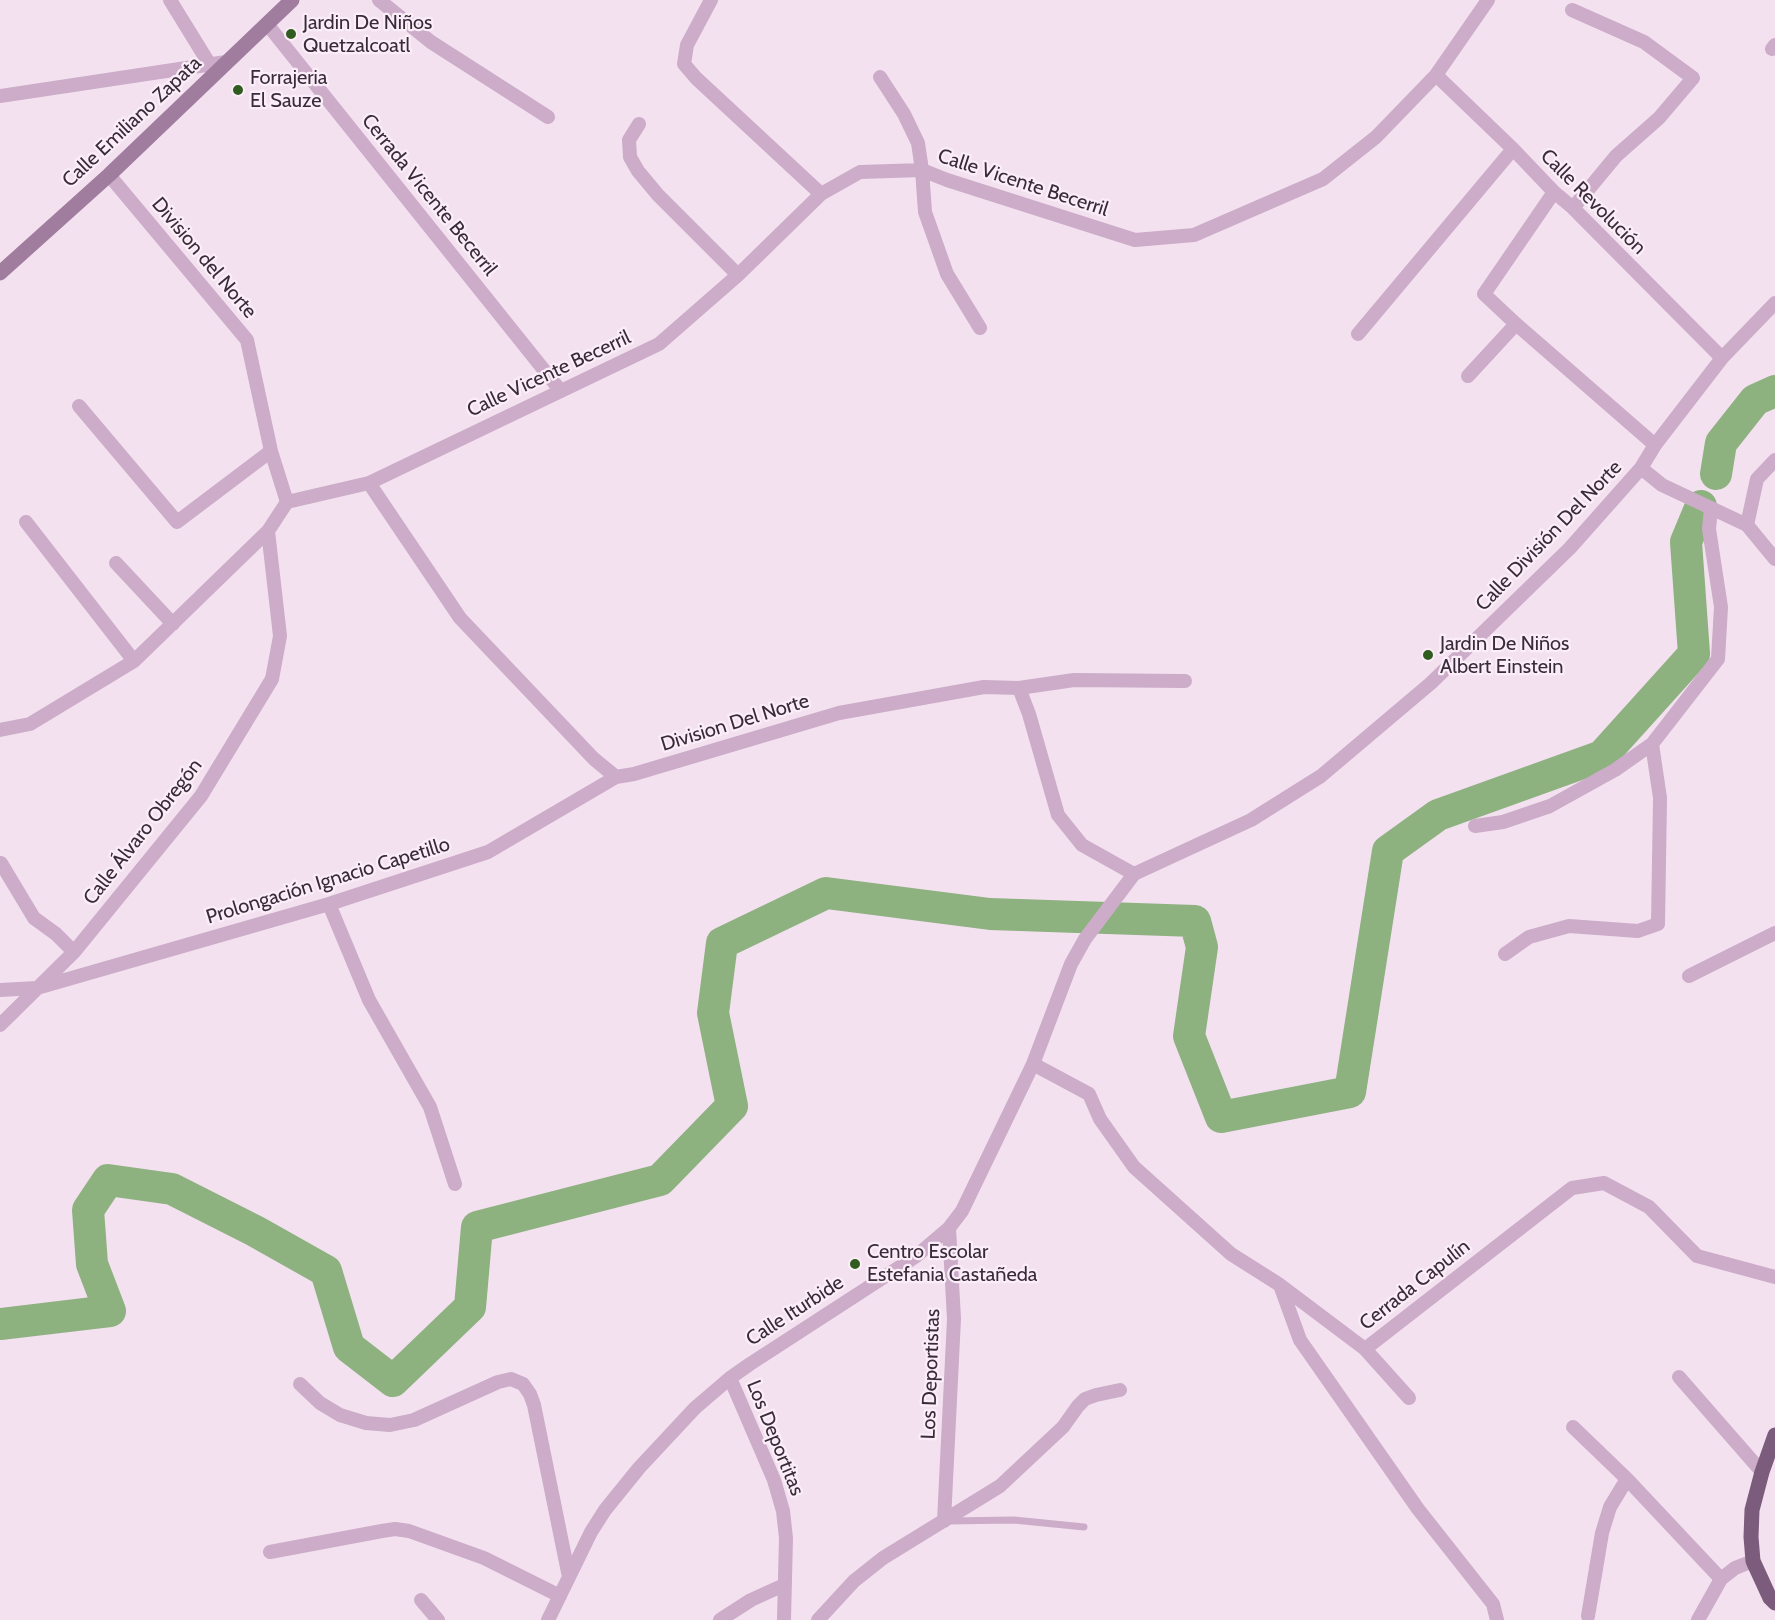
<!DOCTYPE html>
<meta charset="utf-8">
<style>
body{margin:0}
canvas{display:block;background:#f3e1f0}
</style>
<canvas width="1775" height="1620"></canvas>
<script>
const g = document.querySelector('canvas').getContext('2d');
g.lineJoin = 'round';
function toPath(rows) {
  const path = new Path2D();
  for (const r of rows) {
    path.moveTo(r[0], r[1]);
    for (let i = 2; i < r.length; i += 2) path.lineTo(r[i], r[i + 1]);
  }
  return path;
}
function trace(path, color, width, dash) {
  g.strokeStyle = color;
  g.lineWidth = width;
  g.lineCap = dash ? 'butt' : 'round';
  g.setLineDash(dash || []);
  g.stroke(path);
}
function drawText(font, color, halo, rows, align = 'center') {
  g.font = font + ' Cabin,sans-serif';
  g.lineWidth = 4.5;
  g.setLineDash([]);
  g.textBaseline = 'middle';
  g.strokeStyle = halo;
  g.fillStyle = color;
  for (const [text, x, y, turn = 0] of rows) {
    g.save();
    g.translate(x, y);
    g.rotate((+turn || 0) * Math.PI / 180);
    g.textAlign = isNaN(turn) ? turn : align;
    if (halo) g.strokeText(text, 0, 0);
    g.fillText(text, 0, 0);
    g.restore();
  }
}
const river = toPath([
 [1716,474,1721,443,1755,400,1775,391],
 [0,1324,110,1311,92,1264,88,1210,108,1180,172,1189,255,1231,326,1271,349,1347,393,1381,470,1307,477,1227,660,1180,732,1106,713,1013,722,943,826,893,990,914,1195,921,1202,947,1189,1036,1221,1117,1350,1092,1388,851,1438,815,1602,756,1694,654,1686,542,1701,506]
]);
const lane = toPath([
 [949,1521,1014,1520,1084,1527]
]);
const street = toPath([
 [170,0,210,65],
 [379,0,431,42,548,117],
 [711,0,687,45,684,64,696,78,821,194],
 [1572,10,1644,42,1693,78,1659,118,1616,156,1573,208],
 [267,24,560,390],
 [1772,49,1775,45],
 [1436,75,1513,149,1554,192,1573,208,1722,358],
 [880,77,904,114,918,143,922,170,925,212,947,274,980,328],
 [0,96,226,62],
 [639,124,629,140,630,157,638,171,658,195,738,275],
 [109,175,247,340,271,451,287,502],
 [1554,192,1484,294,1516,324,1655,445],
 [1358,334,1513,149],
 [1468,376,1516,324],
 [79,406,177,522,271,451],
 [1641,468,1662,485,1747,525,1775,559],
 [369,483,460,618,594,759,616,777],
 [287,502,369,483,659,344,738,275,821,194,860,172,922,170,947,180,1135,240,1194,235,1323,179,1376,137,1436,75,1488,0],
 [26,522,134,661],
 [1747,525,1757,479,1775,460],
 [116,563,173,624],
 [1019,688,1029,714,1058,815,1082,845,1134,874],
 [0,730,30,724,134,661,268,531,287,502],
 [1475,826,1503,822,1550,806,1615,770,1652,744,1718,659,1721,607,1709,529,1711,508],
 [1,863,34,918,56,934,74,952],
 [1134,874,1251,820,1321,776,1431,683,1570,548,1641,468,1655,445,1722,358,1775,303],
 [329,904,369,1000,430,1107,455,1184],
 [1505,954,1529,937,1569,926,1638,931,1658,924,1660,798,1652,744],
 [1689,976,1775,933],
 [0,990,37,988,329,904,488,852,616,777,634,774,839,713,984,687,1019,688,1074,680,1185,681],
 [0,1025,74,952,201,796,272,679,280,636,268,531],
 [1033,1064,1089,1094,1100,1119,1134,1167,1231,1254,1280,1285,1365,1349,1409,1398],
 [1280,1285,1300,1340,1418,1509,1493,1604,1497,1620],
 [1365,1349,1572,1188,1604,1183,1649,1207,1697,1256,1775,1277],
 [1679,1377,1762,1472],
 [730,1378,774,1480,783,1511,786,1538,784,1620],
 [300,1384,320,1403,340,1415,366,1423,390,1425,414,1420,498,1382,511,1379,523,1384,530,1394,534,1405,569,1577],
 [1573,1427,1627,1479,1721,1579],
 [944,1521,954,1319,949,1228],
 [270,1552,382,1531,395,1529,409,1531,484,1558,560,1596],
 [421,1600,438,1620],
 [1588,1616,1602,1533,1610,1507,1627,1479],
 [548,1620,591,1532,605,1510,639,1468,695,1408,730,1378,750,1364,915,1257,949,1228,962,1211,1033,1064,1071,964,1085,939,1134,874],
 [720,1620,751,1600,784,1585],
 [818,1620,854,1581,883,1558,1000,1486,1063,1427,1078,1406,1085,1399,1096,1395,1120,1390],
 [1698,1620,1721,1579,1735,1568,1753,1561]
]);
const secondary = toPath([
 [0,273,109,175,292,0]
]);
const primary = toPath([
 [1775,1435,1762,1472,1752,1510,1751,1537,1753,1561,1770,1598,1775,1603]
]);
const markers = [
 [291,34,6,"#315c20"],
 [238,90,6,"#315c20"],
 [1428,655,6,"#315c20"],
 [855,1264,6,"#315c20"]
];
const poiNames = [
 ["Jardin De Niños",303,23],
 ["Quetzalcoatl",303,46],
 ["Forrajeria",250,78],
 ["El Sauze",250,101],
 ["Jardin De Niños",1440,644],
 ["Albert Einstein",1440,667],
 ["Centro Escolar",867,1252],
 ["Estefania Castañeda",867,1275]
];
const streetNames = [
 ["Calle Emiliano Zapata",132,122,-43],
 ["Calle Vicente Becerril",1023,183,18],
 ["Cerrada Vicente Becerril",429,195,51],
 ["Calle Revolución",1593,202,45],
 ["Division del Norte",204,258,50],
 ["Calle Vicente Becerril",549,374,-25],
 ["Calle División Del Norte",1549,536,-46],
 ["Division Del Norte",735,723,-17],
 ["Calle Álvaro Obregón",143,832,-52],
 ["Prolongación Ignacio Capetillo",328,881,-17],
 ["Cerrada Capulín",1415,1285,-38],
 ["Calle Iturbide",795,1311,-33],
 ["Los Deportistas",931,1374,-88],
 ["Los Deportitas",775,1438,68]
];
trace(river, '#8eb180', 32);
trace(lane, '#ccacc8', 7);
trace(street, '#ccacc8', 14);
trace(secondary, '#a07d9f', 15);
trace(primary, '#7c5c7c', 15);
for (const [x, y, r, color] of markers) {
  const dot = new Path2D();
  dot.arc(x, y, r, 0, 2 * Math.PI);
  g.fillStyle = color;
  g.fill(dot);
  trace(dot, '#fbeef8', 2);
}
drawText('20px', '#3a2b3a', '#fbeef8', poiNames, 'left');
drawText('20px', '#3a2b3a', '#fbeef8', streetNames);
</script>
